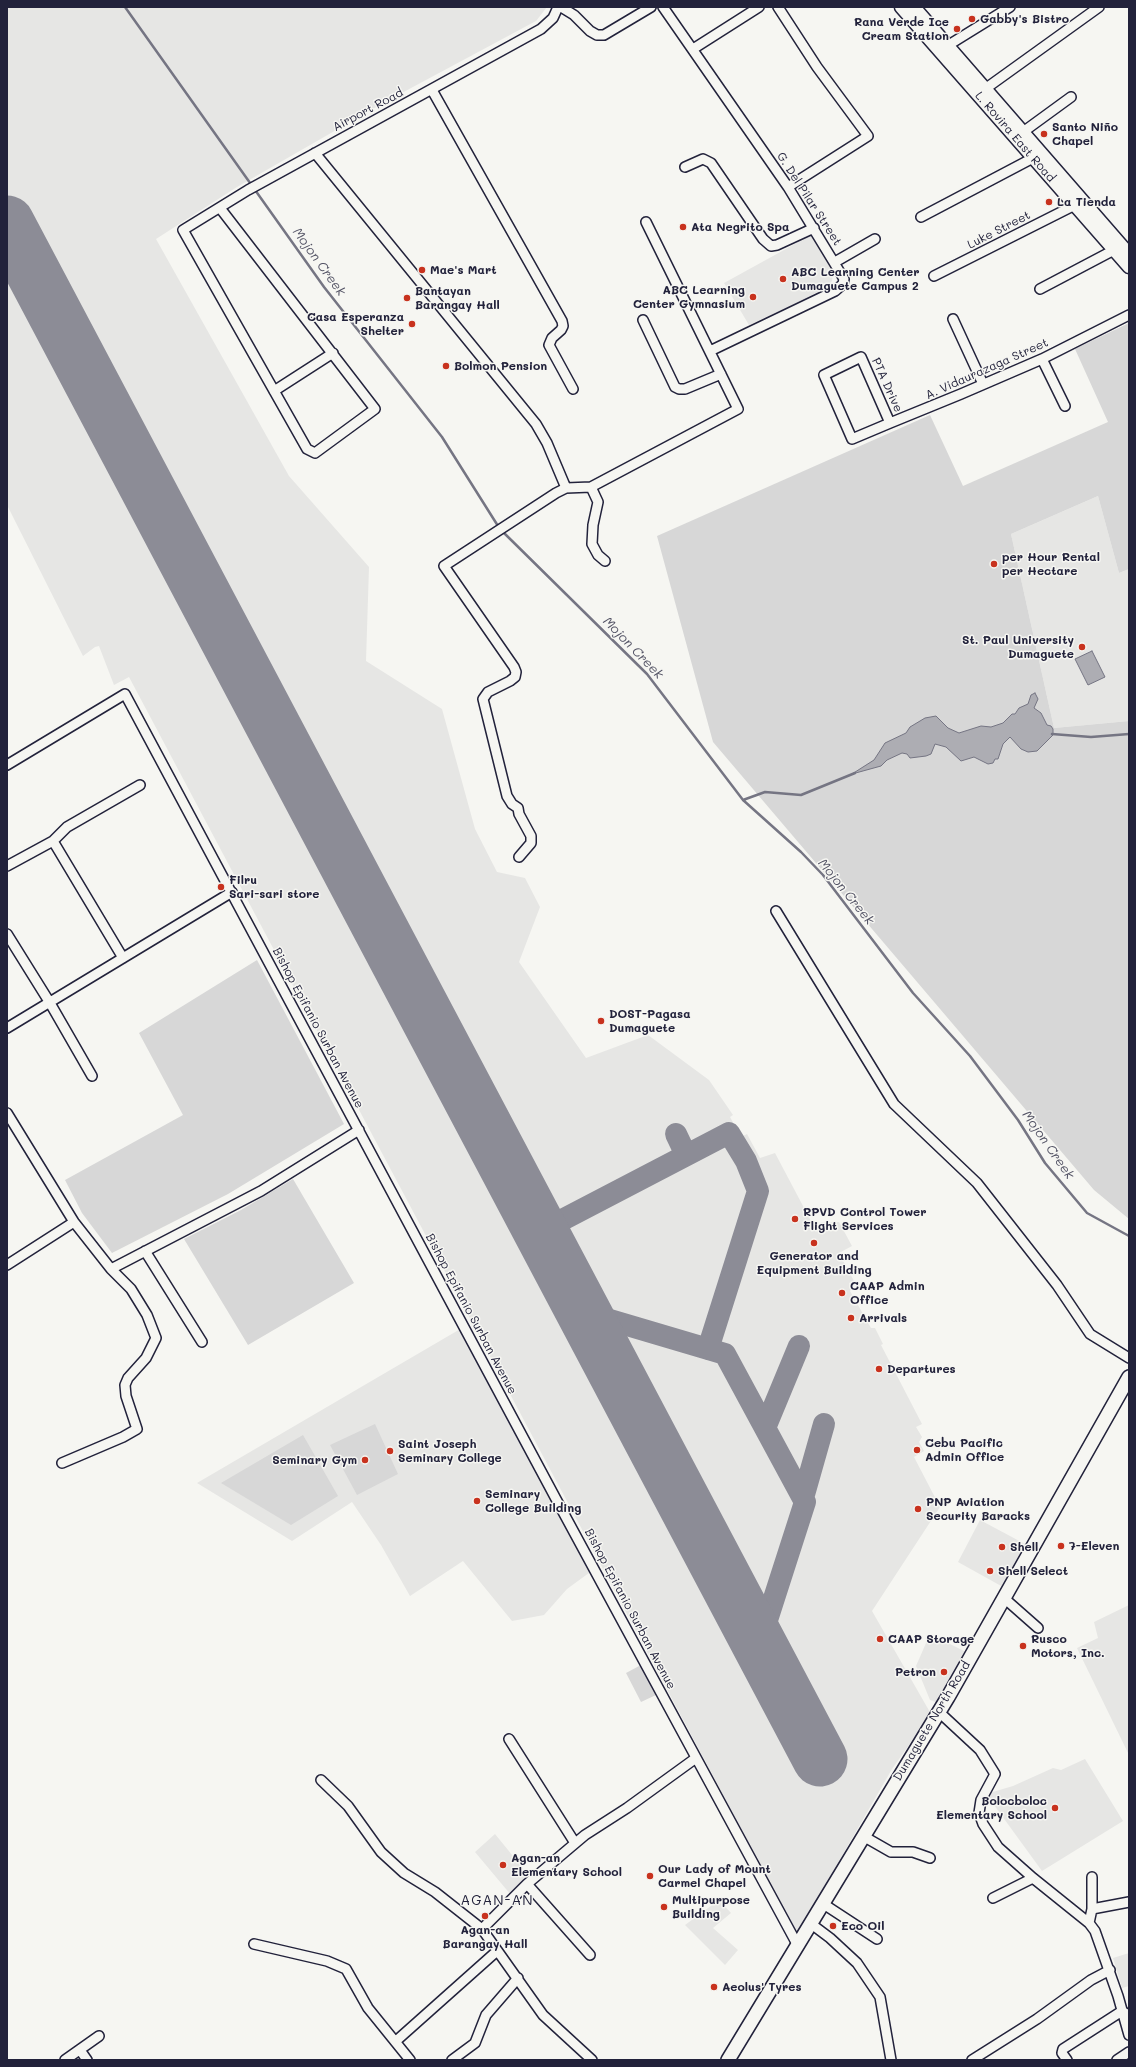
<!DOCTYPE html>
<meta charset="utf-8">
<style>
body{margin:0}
#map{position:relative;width:1136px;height:2067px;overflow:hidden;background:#f6f6f2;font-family:Mali,sans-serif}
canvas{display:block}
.frame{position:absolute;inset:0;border:8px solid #22223b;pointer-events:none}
</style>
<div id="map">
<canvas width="1136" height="2067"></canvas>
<div class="frame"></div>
</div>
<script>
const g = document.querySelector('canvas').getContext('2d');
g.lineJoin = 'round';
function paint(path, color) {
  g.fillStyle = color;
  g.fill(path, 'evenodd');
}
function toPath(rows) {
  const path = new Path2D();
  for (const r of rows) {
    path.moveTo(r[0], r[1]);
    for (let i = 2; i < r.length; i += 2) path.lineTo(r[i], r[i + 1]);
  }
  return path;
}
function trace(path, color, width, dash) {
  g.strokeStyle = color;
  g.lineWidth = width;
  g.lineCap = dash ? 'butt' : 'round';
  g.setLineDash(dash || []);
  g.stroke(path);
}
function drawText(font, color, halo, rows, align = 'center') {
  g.font = font + ' Mali,sans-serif';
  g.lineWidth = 3;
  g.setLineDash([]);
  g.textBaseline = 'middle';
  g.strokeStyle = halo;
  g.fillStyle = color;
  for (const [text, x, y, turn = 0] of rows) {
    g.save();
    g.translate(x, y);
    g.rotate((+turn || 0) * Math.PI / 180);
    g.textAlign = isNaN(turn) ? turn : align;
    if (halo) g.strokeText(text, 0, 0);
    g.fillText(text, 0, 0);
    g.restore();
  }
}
const built = toPath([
 [7,7,547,7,536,21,385,102,237,187,156,239,289,476,369,567,366,661,442,709,475,829,497,872,525,878,540,907,519,962,586,1058,648,1035,709,1080,733,1115,730,1117,741,1137,747,1134,760,1158,775,1153,812,1223,839,1222,852,1246,839,1253,854,1281,849,1283,852,1289,850,1291,871,1328,875,1328,883,1344,881,1345,922,1424,916,1427,922,1437,919,1442,924,1451,914,1457,940,1507,872,1611,931,1714,892,1769,797,1934,129,677,114,685,99,646,95,647,83,656,7,505],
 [813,234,833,271,832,281,824,289,815,295,749,325,724,283],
 [1098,496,1119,573,1129,569,1129,721,1054,728,1011,534],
 [462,1328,593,1570,567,1589,544,1615,512,1621,463,1561,410,1596,381,1545,352,1502,292,1541,197,1483],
 [980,1520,1025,1544,1003,1587,958,1562],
 [1129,1605,1129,1755,1077,1648,1098,1638,1094,1622],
 [930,1634,966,1652,938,1703,930,1700,916,1666],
 [1085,1759,1123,1821,1042,1871,986,1794,1013,1786,1053,1768,1061,1770],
 [495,1834,530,1877,511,1895,475,1852],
 [719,1900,731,1913,713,1928,738,1950,725,1965,685,1925],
 [1129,1953,1129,1986,1122,1988,1113,1958]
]);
const green = toPath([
 [1129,323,1129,569,1119,573,1098,496,1011,534,1054,728,1129,721,1129,1219,1094,1190,713,742,657,536,930,415,963,486,1108,422,1075,349],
 [257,960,344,1124,228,1194,112,1253,82,1213,65,1180,183,1115,139,1033],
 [293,1179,354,1283,248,1345,184,1239,241,1210],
 [375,1424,398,1474,357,1495,330,1445],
 [303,1435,338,1496,291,1525,221,1483],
 [641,1665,656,1695,641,1702,626,1673]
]);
const water = toPath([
 [1092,651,1105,677,1088,685,1075,659,1092,651],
 [1035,693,1038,699,1034,708,1041,713,1047,725,1051,726,1053,729,1053,735,1037,751,1028,752,1021,749,1010,737,1003,744,998,759,995,759,993,763,988,764,974,757,961,761,946,747,935,744,931,754,926,756,910,758,907,754,902,753,887,760,881,766,852,774,874,760,885,743,906,733,910,727,925,718,936,716,948,728,959,733,981,726,991,727,1003,723,1012,714,1015,714,1019,708,1028,704,1031,695,1035,693]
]);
const stream = toPath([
 [125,7,324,287,442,437,498,526],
 [503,532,647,674,743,800,801,852,823,875,913,993,970,1056,1018,1120,1045,1163,1087,1213,1129,1236],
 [1052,734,1091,737,1129,734],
 [743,800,765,792,801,795,855,773]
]);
const taxiway = toPath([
 [676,1134,686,1155],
 [541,1231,729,1133,746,1161,758,1191,708,1349],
 [583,1312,725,1354,805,1502,759,1645],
 [765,1428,799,1346],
 [803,1498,824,1424]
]);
const runway = toPath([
 [7,223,820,1759]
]);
const minor = toPath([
 [561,7,574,15,590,31,597,35,604,35,651,7],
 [663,7,788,187,844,279,843,284,835,291,710,351],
 [778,7,817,67,868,136,788,187],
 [947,46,1010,7],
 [693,49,759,7],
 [985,89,1099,7],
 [432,90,562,321,563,326,561,330,552,338,549,345,573,389],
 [1023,132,1071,97],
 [315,153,536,424,547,443,566,488],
 [685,167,703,159,711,163,763,239,771,246,777,245,814,228],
 [220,208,375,409,315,453,307,449,183,230,248,190,259,184,541,29,553,18,558,7],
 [921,217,1033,158],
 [835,262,875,239],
 [934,276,1075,205],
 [1040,289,1114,250],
 [953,319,983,384],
 [643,320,675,387,679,389,685,389,721,374],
 [1042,359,1065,406],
 [274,391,333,353],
 [890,423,861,357,824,375,852,439,890,423,961,394,1042,359,1129,315],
 [591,487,598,502,593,525,592,544,598,555,605,561],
 [7,765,125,694,556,1499,797,1944],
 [53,841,123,958],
 [519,857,531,843,531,836,519,814,518,808,512,804,507,796,483,699,488,692,510,681,515,677,516,672,514,667,444,566,556,493,566,488,591,487,738,409,646,222],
 [7,866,53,841,67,827,140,785],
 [776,911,894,1104,977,1183,1057,1285,1090,1334,1129,1358],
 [7,934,50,1003,92,1076],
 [7,1028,232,892],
 [7,1113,74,1222,111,1269,131,1289,147,1315,156,1338,146,1358,128,1378,125,1385,126,1396,137,1429,123,1437,62,1463],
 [145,1251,202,1342],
 [7,1265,74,1222],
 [111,1269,261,1191,359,1130],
 [1004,1598,1038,1628],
 [939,1712,980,1750,995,1774,981,1800,979,1813,983,1824,998,1847,1033,1878,1089,1923,1095,1931,1118,1996,1129,2035],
 [509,1739,575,1843],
 [321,1780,348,1806,381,1852,404,1873,435,1892,482,1929,543,2015,592,2060],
 [863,1836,891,1852,913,1852,930,1858],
 [527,1884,590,1955],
 [993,1898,1033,1878],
 [822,1903,877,1939],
 [1092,1909,1129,1902],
 [810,1923,830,1938,857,1963,880,1997,891,2060],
 [1089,1923,1092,1909,1092,1877],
 [482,1929,527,1884,585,1835,627,1808,696,1758],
 [254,1944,327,1961,346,1969,368,2008,410,2060],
 [396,2041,497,1951],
 [80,2050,87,2060],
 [65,2060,99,2036],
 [452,2060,475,2043,486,2015,518,1978],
 [972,2060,1037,2019,1091,1980,1110,1970],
 [1067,2060,1062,2053,1063,2049,1122,2011,1127,2014],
 [1117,2060,1129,2052]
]);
const major = toPath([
 [901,7,1129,267],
 [914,7,1129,254]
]);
const highway = toPath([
 [728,2060,948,1697,1129,1377]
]);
const markers = [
 [972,19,4,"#c8321e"],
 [957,29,4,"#c8321e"],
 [1044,134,4,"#c8321e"],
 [1049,202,4,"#c8321e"],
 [683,227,4,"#c8321e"],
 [422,270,4,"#c8321e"],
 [783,279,4,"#c8321e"],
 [753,297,4,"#c8321e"],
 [407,298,4,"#c8321e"],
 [412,324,4,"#c8321e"],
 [446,366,4,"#c8321e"],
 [994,564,4,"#c8321e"],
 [1082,647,4,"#c8321e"],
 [221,887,4,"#c8321e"],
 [601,1021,4,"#c8321e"],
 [795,1219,4,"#c8321e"],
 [814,1243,4,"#c8321e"],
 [842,1293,4,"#c8321e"],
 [851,1318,4,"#c8321e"],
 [879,1369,4,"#c8321e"],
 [917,1450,4,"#c8321e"],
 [390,1451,4,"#c8321e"],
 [365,1460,4,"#c8321e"],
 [477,1501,4,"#c8321e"],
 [918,1509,4,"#c8321e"],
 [1061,1546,4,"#c8321e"],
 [1002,1547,4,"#c8321e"],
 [990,1571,4,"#c8321e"],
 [880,1639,4,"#c8321e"],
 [1023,1646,4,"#c8321e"],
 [944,1672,4,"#c8321e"],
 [1055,1808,4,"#c8321e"],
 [503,1865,4,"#c8321e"],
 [650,1876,4,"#c8321e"],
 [664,1907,4,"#c8321e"],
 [485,1916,4,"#c8321e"],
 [833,1926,4,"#c8321e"],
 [714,1987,4,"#c8321e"]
];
const poiNames = [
 ["Gabby's Bistro",980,19],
 ["Rana Verde Ice",949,22,"right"],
 ["Cream Station",949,36,"right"],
 ["Santo Niño",1052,127],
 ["Chapel",1052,141],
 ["La Tienda",1057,202],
 ["Ata Negrito Spa",691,227],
 ["Mae's Mart",430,270],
 ["ABC Learning Center",791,272],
 ["Dumaguete Campus 2",791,286],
 ["ABC Learning",745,290,"right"],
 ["Center Gymnasium",745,304,"right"],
 ["Bantayan",415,291],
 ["Barangay Hall",415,305],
 ["Casa Esperanza",404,317,"right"],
 ["Shelter",404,331,"right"],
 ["Bolmon Pension",454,366],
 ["per Hour Rental",1002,557],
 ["per Hectare",1002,571],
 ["St. Paul University",1074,640,"right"],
 ["Dumaguete",1074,654,"right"],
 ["Filru",229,880],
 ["Sari-sari store",229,894],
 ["DOST-Pagasa",609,1014],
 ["Dumaguete",609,1028],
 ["RPVD Control Tower",803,1212],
 ["Flight Services",803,1226],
 ["Generator and",814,1256,"center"],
 ["Equipment Building",814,1270,"center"],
 ["CAAP Admin",850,1286],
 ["Office",850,1300],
 ["Arrivals",859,1318],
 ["Departures",887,1369],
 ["Cebu Pacific",925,1443],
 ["Admin Office",925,1457],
 ["Saint Joseph",398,1444],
 ["Seminary College",398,1458],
 ["Seminary Gym",357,1460,"right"],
 ["Seminary",485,1494],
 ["College Building",485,1508],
 ["PNP Aviation",926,1502],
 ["Security Baracks",926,1516],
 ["7-Eleven",1069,1546],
 ["Shell",1010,1547],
 ["Shell Select",998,1571],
 ["CAAP Storage",888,1639],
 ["Rusco",1031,1639],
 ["Motors, Inc.",1031,1653],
 ["Petron",936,1672,"right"],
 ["Bolocboloc",1047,1801,"right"],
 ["Elementary School",1047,1815,"right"],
 ["Agan-an",511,1858],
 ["Elementary School",511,1872],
 ["Our Lady of Mount",658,1869],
 ["Carmel Chapel",658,1883],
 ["Multipurpose",672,1900],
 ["Building",672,1914],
 ["Eco Oil",841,1926],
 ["Agan-an",485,1930,"center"],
 ["Barangay Hall",485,1944,"center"],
 ["Aeolus' Tyres",722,1987]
];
const streetNames = [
 ["Airport Road",368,110,-28],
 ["L. Rovira East Road",1015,137,49],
 ["G. Del Pilar Street",809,199,57],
 ["Luke Street",999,230,-27],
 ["A. Vidaurazaga Street",987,369,-24],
 ["PTA Drive",887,385,66],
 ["Bishop Epifanio Surban Avenue",318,1028,62],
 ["Bishop Epifanio Surban Avenue",471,1314,62],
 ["Bishop Epifanio Surban Avenue",630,1609,62],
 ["Dumaguete North Road",932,1721,-59]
];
const waterNames = [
 ["Mojon Creek",319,262,54],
 ["Mojon Creek",633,648,46],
 ["Mojon Creek",846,892,51],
 ["Mojon Creek",1048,1145,55]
];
const quarterNames = [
 ["AGAN-AN",497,1901]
];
paint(built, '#e6e6e4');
paint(green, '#d7d7d7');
paint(water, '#adadb3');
trace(water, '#757583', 1);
trace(stream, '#757583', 2.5);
trace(taxiway, '#8c8c96', 22);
trace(runway, '#8c8c96', 55);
trace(minor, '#22223b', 12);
trace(major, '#22223b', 15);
trace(highway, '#22223b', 16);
trace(minor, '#f6f6f2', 9);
trace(major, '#f6f6f2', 12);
trace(highway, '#f6f6f2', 13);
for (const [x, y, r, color] of markers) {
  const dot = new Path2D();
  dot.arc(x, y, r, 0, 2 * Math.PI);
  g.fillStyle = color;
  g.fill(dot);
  trace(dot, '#f6f6f2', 1.5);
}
drawText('bold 12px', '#22223b', '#f6f6f2', poiNames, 'left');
drawText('12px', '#22223b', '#f6f6f2', streetNames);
drawText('italic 13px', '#535365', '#f6f6f2', waterNames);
g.letterSpacing = '1px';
drawText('14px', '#22223b', '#f6f6f2', quarterNames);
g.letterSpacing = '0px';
</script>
